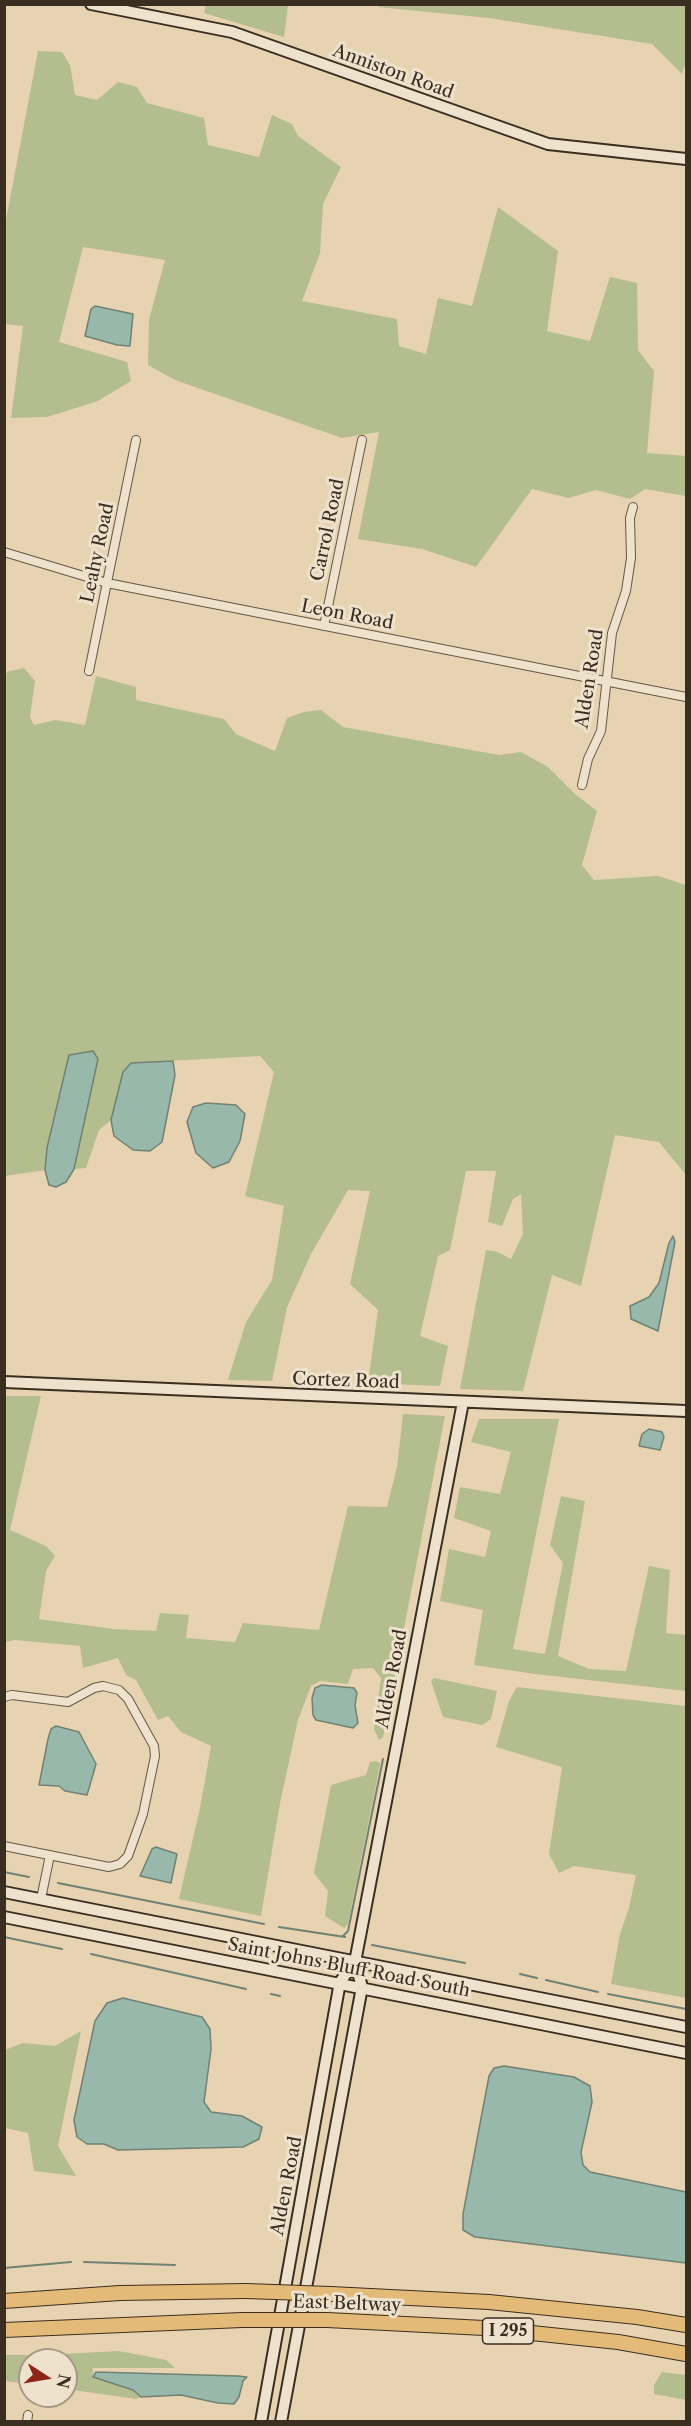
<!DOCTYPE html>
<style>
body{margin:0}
#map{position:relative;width:691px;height:2426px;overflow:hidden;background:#e7d3b1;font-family:"Libre Caslon Text",serif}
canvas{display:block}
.frame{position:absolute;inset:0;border:6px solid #392e20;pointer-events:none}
.north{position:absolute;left:18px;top:2348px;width:60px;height:60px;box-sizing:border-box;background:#efe2cc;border:2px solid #a69a87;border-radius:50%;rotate:102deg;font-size:16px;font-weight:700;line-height:24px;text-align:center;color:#392e20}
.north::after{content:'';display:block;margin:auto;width:21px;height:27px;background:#8f2418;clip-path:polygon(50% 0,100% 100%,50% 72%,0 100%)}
</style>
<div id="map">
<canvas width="691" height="2426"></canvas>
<div class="frame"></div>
<div class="north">N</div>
</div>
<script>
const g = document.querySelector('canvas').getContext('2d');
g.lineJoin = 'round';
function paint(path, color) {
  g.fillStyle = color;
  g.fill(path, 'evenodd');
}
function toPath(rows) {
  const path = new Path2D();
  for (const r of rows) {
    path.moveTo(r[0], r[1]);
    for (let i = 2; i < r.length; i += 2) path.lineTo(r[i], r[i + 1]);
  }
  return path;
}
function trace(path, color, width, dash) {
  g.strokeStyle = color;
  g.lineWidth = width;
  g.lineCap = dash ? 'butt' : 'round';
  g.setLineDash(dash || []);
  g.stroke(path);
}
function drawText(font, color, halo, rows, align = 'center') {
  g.font = font + ' "Libre Caslon Text",serif';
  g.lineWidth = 6;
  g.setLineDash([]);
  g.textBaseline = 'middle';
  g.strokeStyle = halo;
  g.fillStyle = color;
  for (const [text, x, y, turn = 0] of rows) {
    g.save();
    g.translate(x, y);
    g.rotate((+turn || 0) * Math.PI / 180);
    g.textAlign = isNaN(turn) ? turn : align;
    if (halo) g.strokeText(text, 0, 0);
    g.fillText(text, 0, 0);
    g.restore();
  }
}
const green = toPath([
 [378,4,686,5,686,61,682,74,652,44,489,18,378,7],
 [206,5,288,5,284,37,204,13],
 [38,51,62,52,70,65,75,95,97,100,118,82,137,87,147,103,204,118,208,145,259,157,272,115,292,124,298,136,341,167,323,204,320,253,302,301,397,319,399,346,426,354,438,298,472,306,498,207,558,251,547,331,590,341,610,277,637,283,638,350,654,371,647,453,686,456,686,496,645,489,630,499,596,490,569,498,532,489,476,567,422,549,358,539,379,432,342,438,175,380,148,365,149,320,165,260,83,247,59,342,127,362,131,381,98,401,47,417,11,418,23,326,5,324,5,225],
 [24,668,35,681,30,717,34,725,55,720,85,725,96,676,136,687,136,700,224,719,236,734,275,751,287,718,304,712,321,710,343,727,499,755,521,752,548,767,575,794,597,811,582,865,594,880,658,876,686,885,686,1175,659,1142,615,1135,581,1286,552,1275,523,1391,460,1389,486,1250,498,1252,511,1259,523,1234,521,1194,513,1199,502,1226,488,1222,496,1171,466,1171,450,1250,438,1256,420,1336,448,1346,440,1386,368,1383,378,1310,350,1284,370,1191,348,1190,311,1254,287,1307,272,1381,228,1380,246,1322,272,1280,284,1206,245,1196,274,1072,260,1056,131,1063,123,1072,111,1120,99,1130,86,1168,74,1169,98,1059,47,1148,45,1170,5,1176,4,684,7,672],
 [5,1396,41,1396,10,1530,46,1546,55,1556,46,1571,39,1619,113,1629,156,1631,160,1613,189,1615,186,1638,235,1642,243,1623,319,1630,348,1506,387,1507,397,1467,403,1414,445,1416,383,1737,379,1740,374,1729,381,1678,373,1668,353,1669,348,1684,320,1681,311,1686,298,1720,280,1803,261,1916,179,1899,200,1808,211,1746,181,1732,168,1716,158,1720,136,1680,126,1675,118,1658,83,1668,80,1646,15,1640,5,1642],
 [479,1419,559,1419,513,1649,545,1654,563,1563,550,1545,561,1496,585,1501,558,1656,589,1669,626,1671,649,1566,670,1570,666,1633,686,1635,686,1691,535,1674,474,1665,483,1610,440,1601,449,1549,485,1557,491,1531,454,1518,460,1487,500,1494,511,1452,471,1442],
 [434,1678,497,1691,491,1719,482,1725,443,1717,431,1681],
 [517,1687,686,1706,686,1998,611,1984,620,1934,629,1908,636,1875,574,1866,559,1873,549,1854,562,1767,496,1747,509,1701],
 [376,1761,380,1763,375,1790,348,1924,344,1928,325,1916,328,1891,314,1873,331,1785,366,1775,370,1762],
 [81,2031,58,2146,76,2176,34,2171,28,2133,5,2128,5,2050,23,2043,55,2046],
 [119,2351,166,2360,175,2368,93,2368,93,2377,133,2390,141,2397,136,2399,66,2389,66,2360,30,2360,30,2384,5,2381,5,2355,43,2355],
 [662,2372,686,2375,686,2400,654,2394,654,2385]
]);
const water = toPath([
 [95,306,133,314,130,346,117,345,85,336,91,309,95,306],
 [93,1051,98,1059,74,1169,66,1182,56,1187,49,1185,45,1170,47,1148,69,1055,93,1051],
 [173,1061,175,1075,162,1142,150,1151,133,1150,114,1136,111,1120,123,1072,131,1063,173,1061],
 [206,1103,236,1105,245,1114,240,1141,229,1162,213,1168,196,1153,187,1122,193,1107,206,1103],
 [673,1236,675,1242,658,1331,631,1319,630,1306,649,1297,659,1283,669,1243,673,1236],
 [649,1429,662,1432,664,1437,660,1450,639,1446,642,1434,649,1429],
 [322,1685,354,1688,357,1693,355,1705,358,1723,353,1728,316,1720,313,1715,312,1698,315,1688,322,1685],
 [56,1726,79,1732,96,1764,87,1795,65,1791,59,1786,39,1785,48,1739,51,1729,56,1726],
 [156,1847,177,1854,171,1883,140,1876,152,1849,156,1847],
 [123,1998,202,2017,210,2029,211,2049,204,2102,211,2112,242,2116,262,2127,259,2139,243,2147,118,2150,104,2144,87,2144,77,2137,74,2120,95,2021,107,2003,123,1998],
 [504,2066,574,2077,590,2086,592,2102,581,2152,583,2165,590,2172,686,2192,686,2263,475,2237,463,2230,463,2214,489,2076,494,2068,504,2066],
 [96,2372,238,2376,247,2377,243,2381,239,2397,234,2404,218,2403,181,2395,141,2397,133,2390,93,2377,96,2372]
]);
const stream = toPath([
 [4,1872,29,1877],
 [58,1883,264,1924],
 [279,1927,345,1937],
 [343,1936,348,1931,383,1759],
 [4,1937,62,1949],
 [372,1945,465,1963],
 [91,1954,246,1989],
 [520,1974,537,1978],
 [546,1980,598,1992],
 [271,1994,280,1996],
 [608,1994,686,2009],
 [84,2262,175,2265],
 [4,2268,71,2262]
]);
const street = toPath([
 [4,552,107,583,686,697],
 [324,626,362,440],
 [89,671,136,440],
 [582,785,588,759,601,731,612,633,626,591,631,558,630,518,633,507],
 [4,1697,12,1695,68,1702,94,1688,103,1686,119,1690,128,1699,154,1746,155,1756,143,1814,128,1856,120,1864,109,1867,4,1846],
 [41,1899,50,1855],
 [27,2422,28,2415]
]);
const secondary = toPath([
 [91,4,232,32,548,144,686,159],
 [4,1382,686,1411],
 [4,1892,686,2027],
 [4,1917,686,2053],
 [261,2422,340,1982,355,1962],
 [281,2422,362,1987,355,1962,463,1402]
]);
const highway = toPath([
 [331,2294,489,2302,637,2317,686,2325],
 [4,2301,120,2293,246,2291],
 [327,2320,484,2328,618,2342,686,2354],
 [4,2330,242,2320]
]);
const highwayBridge = toPath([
 [246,2291,331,2294],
 [242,2320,327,2320]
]);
const shields = [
 [508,2331,51]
];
const shieldNames = [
 ["I 295",508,2331]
];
const streetNames = [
 ["Anniston Road",393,72,20],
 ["Carrol Road",328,530,-78],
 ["Leahy Road",98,553,-78],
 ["Leon Road",347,615,11],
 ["Alden Road",590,679,-81],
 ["Cortez Road",346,1381,2],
 ["Alden Road",392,1679,-79],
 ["Saint Johns Bluff Road South",349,1968,11],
 ["Alden Road",287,2186,-79],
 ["East Beltway",347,2304,2]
];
paint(green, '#b3bd8e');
paint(water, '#97b8aa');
trace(water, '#718173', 1.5);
trace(stream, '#718173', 2);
trace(street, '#645744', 10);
trace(secondary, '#392e20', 14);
trace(highway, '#392e20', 16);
trace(street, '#efe2cc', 8);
trace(secondary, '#efe2cc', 10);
trace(highway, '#e4ba78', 14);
trace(highwayBridge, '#392e20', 16, []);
trace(highwayBridge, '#e4ba78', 14);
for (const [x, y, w] of shields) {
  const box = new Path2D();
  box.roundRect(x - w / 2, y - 13, w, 26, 4.5);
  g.fillStyle = '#efe2cc';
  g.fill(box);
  trace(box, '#392e20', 1.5);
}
drawText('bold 16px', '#392e20', null, shieldNames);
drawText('18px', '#392e20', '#efe2cc', streetNames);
</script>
